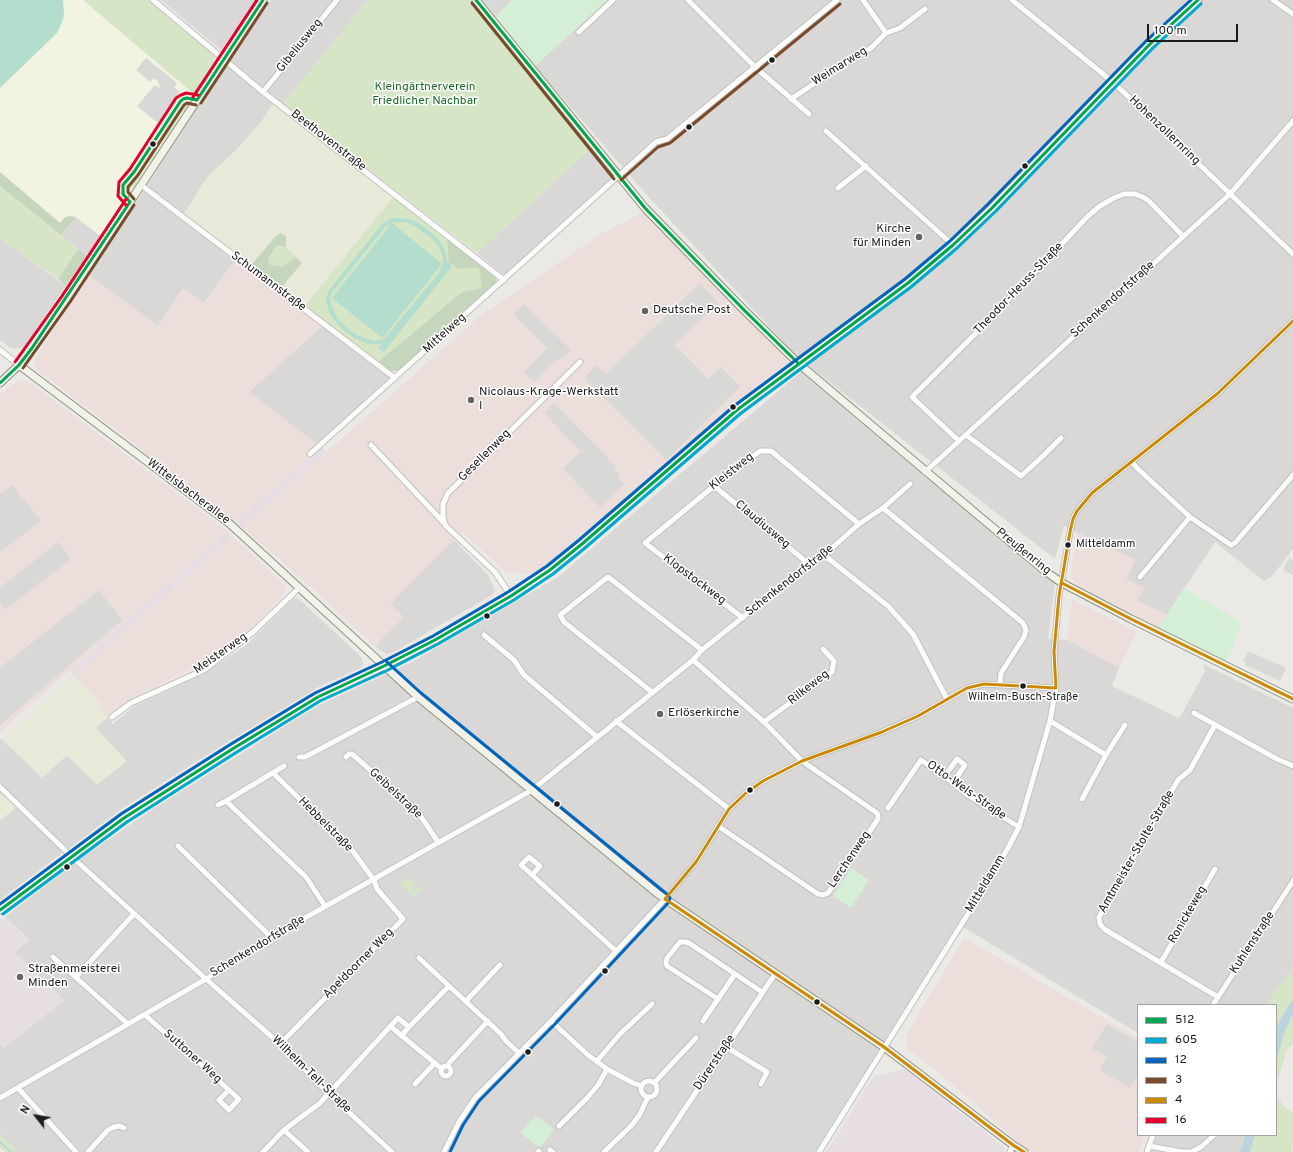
<!DOCTYPE html>
<meta charset="utf-8">
<style>
body{margin:0}
#map{position:relative;width:1293px;height:1152px;overflow:hidden;background:#eae9e5;font-family:Overpass,sans-serif}
canvas{display:block}
.legend{position:absolute;left:1137px;top:1004px;width:140px;height:132px;box-sizing:border-box;background:#fff;border:1px solid #a4a4a4;margin:0;padding:5px 7px;list-style:none;font-size:12px;color:#1c1c1c}
.legend li{display:flex;align-items:center;gap:8px;height:20px}
.legend b{width:20px;border:1px solid #a4a4a4}
.north{position:absolute;left:16px;top:1096px;width:40px;height:40px;-webkit-text-stroke:3px #fff;paint-order:stroke;rotate:301deg;font-size:11px;font-weight:700;line-height:16px;text-align:center;color:#1c1c1c}
.north::after{content:'';display:block;margin:auto;width:14px;height:18px;background:#1c1c1c;clip-path:polygon(50% 0,100% 100%,50% 72%,0 100%)}
.scale{position:absolute;left:1147px;top:24px;width:91px;height:18px;box-sizing:border-box;border:2px solid #1c1c1c;border-top:0;padding-left:5px;font-size:12px;line-height:14px;white-space:nowrap;color:#1c1c1c;-webkit-text-stroke:3px #fff;paint-order:stroke}
</style>
<div id="map">
<canvas width="1293" height="1152"></canvas>
<ul class="legend">
<li><b style="height:5px;background:#00a651"></b>512</li>
<li><b style="height:5px;background:#00a9ce"></b>605</li>
<li><b style="height:5px;background:#0065bd"></b>12</li>
<li><b style="height:5px;background:#7a4b2a"></b>3</li>
<li><b style="height:5px;background:#cb8a06"></b>4</li>
<li><b style="height:5px;background:#e4002b"></b>16</li>
</ul>
<div class="north">N</div>
<div class="scale">100 m</div>
</div>
<script>
const g = document.querySelector('canvas').getContext('2d');
g.lineJoin = 'round';
function paint(path, color) {
  g.fillStyle = color;
  g.fill(path, 'evenodd');
}
function toPath(rows) {
  const path = new Path2D();
  for (const r of rows) {
    if (r.length === 3) {
      path.moveTo(r[0] + r[2], r[1]);
      path.arc(r[0], r[1], r[2], 0, 2 * Math.PI);
      continue;
    }
    path.moveTo(r[0], r[1]);
    for (let i = 2; i < r.length; i += 2) path.lineTo(r[i], r[i + 1]);
  }
  return path;
}
function trace(path, color, width, dash) {
  g.strokeStyle = color;
  g.lineWidth = width;
  g.lineCap = dash ? 'butt' : 'round';
  g.setLineDash(dash || []);
  g.stroke(path);
}
function drawText(font, color, halo, rows, align = 'center') {
  g.font = font + ' Overpass,sans-serif';
  g.lineWidth = 3;
  g.setLineDash([]);
  g.textBaseline = 'middle';
  g.strokeStyle = halo;
  g.fillStyle = color;
  for (const [text, x, y, turn = 0] of rows) {
    g.save();
    g.translate(x, y);
    g.rotate((+turn || 0) * Math.PI / 180);
    g.textAlign = isNaN(turn) ? turn : align;
    if (halo) g.strokeText(text, 0, 0);
    g.fillText(text, 0, 0);
    g.restore();
  }
}
const residential = toPath([
 [161,0,258,0,221,50],
 [271,0,368,0,283,104,227,59],
 [607,0,1293,0,1293,549,1271,577,1264,581,1215,542,1167,615,1138,601,1126,579,1135,560,1064,526,1055,559,813,369,787,346,646,194,535,66],
 [225,63,273,103,261,122,237,149,184,214,238,256,204,303,183,289,158,326,89,275,147,186],
 [590,149,613,176,504,275,477,253],
 [76,217,100,236,87,256,61,235],
 [0,238,66,286,23,348,11,348,0,340],
 [322,326,391,379,318,445,249,392],
 [801,372,1038,572,1055,583,1048,639,1067,640,1119,667,1112,686,1177,717,1181,716,1205,671,1203,664,1293,708,1293,967,1266,1005,1138,1005,1138,1033,958,924,815,1152,19,1152,0,1135,0,1044,4,1048,15,953,29,939,5,917,80,859,153,809,301,716,322,704,412,662,558,577],
 [454,540,488,575,495,590,492,595,397,650,388,654,381,651,375,646,403,617,390,604],
 [296,598,300,600,361,657,363,664,361,668,322,685,224,744,123,808,68,849,0,784,0,740,2,739,42,777,67,755,97,784,95,728,107,718,113,724,133,707,200,676,245,646,265,627,292,600],
 [17,807,61,850,62,853,0,900,0,820],
 [1157,1135,1245,1135,1240,1152,1151,1152]
]);
const commercial = toPath([
 [645,212,789,362,770,376,607,514,534,574,506,572,462,532,390,604,404,617,375,646,301,578,242,527,478,318,524,286,601,234],
 [236,259,322,326,249,392,321,447,235,523,142,452,143,450,41,373,37,370,34,364,36,357,89,275,158,326,184,289,205,303],
 [18,380,26,380,227,531,0,732,0,395],
 [1077,532,1135,560,1126,579,1144,588,1138,601,1167,615,1158,628,1076,584,1072,579,1071,571],
 [232,536,285,586,285,593,250,629,201,664,131,699,107,718,98,708,101,703,74,676],
 [1072,600,1137,632,1119,667,1067,640],
 [964,938,1138,1038,1138,1135,1145,1135,1139,1152,1032,1152,1021,1145,955,1086,907,1048,907,1033]
]);
const industrial = toPath([
 [321,447,327,451,242,527,241,528,235,523],
 [227,531,232,536,159,601,74,676,70,671],
 [5,917,29,939,15,953,65,1000,4,1048,0,1044,0,921],
 [905,1069,1006,1149,1004,1152,826,1152,874,1076]
]);
const education = toPath([
 [0,0,83,0,194,94,100,236,76,217,69,216,65,217,60,223,0,172]
]);
const religious = toPath([
 [482,0,512,0,496,16],
 [1152,0,1164,0,1172,6,1157,25,1143,12],
 [146,58,177,83,174,88,180,92,164,113,165,115,159,124,137,106,155,85,159,88,160,86,157,80,153,79,150,82,136,70],
 [202,106,207,110,184,146,179,143],
 [841,239,860,255,847,271,828,254],
 [700,283,718,303,675,345,708,379,721,367,740,387,666,460,585,379,585,377,597,365,606,374],
 [524,304,571,350,563,358,557,359,534,382,524,372,547,348,513,314],
 [554,403,616,467,614,469,619,475,618,477,624,484,600,507,563,469,581,451,544,413],
 [12,485,41,521,0,552,0,494],
 [58,542,71,559,5,610,0,602,0,588],
 [1289,558,1293,560,1293,575,1283,570],
 [99,590,122,620,0,725,0,668],
 [1248,651,1286,668,1280,681,1245,665,1246,662,1243,661],
 [392,877,414,897,405,909,382,888],
 [661,966,710,998,708,1002,659,969],
 [1107,1024,1138,1042,1138,1073,1130,1088,1100,1070,1107,1057,1092,1048],
 [512,1081,523,1092,514,1102,503,1091]
]);
const farmland = toPath([
 [273,103,394,196,304,307,281,288,302,263,286,247,286,242,275,237,251,265,184,214,207,177,237,149,261,122],
 [74,676,101,703,98,708,107,718,96,728,127,761,97,785,67,755,42,778,2,739],
 [0,791,17,807,0,820]
]);
const grass = toPath([
 [83,0,149,0,214,55,214,64,194,94],
 [368,0,470,0,590,149,477,253,283,104],
 [183,105,185,105,187,106,187,109,182,112,171,130,171,133,166,137,154,156,153,160,149,162,137,181,137,184,135,187,130,188,129,186,132,181,179,109],
 [0,186,78,249,58,279,0,238],
 [394,196,447,238,460,269,479,268,482,288,462,292,377,363,304,307],
 [277,245,286,247,296,257,282,267,270,265,268,259],
 [408,877,416,883,414,886,410,887,411,890,414,891,415,888,417,885,422,888,414,897,400,885],
 [1293,967,1293,1000,1288,1006,1276,1029,1276,1005,1266,1005],
 [1293,1014,1293,1044,1287,1049,1276,1086,1276,1064,1284,1033],
 [1276,1095,1283,1105,1293,1114,1293,1147,1291,1152,1250,1152,1255,1135,1276,1135],
 [0,1135,19,1152,5,1152,0,1147]
]);
const forest = toPath([
 [0,172,60,223,65,217,69,216,76,217,61,235,0,186],
 [280,233,286,236,286,247,277,245,268,259,270,265,282,267,296,257,302,263,281,288,251,265,275,237],
 [447,238,495,276,496,278,496,282,399,370,394,371,390,371,377,363,462,292,482,288,479,268,459,269,449,262],
 [78,249,87,256,66,286,58,279]
]);
const park = toPath([
 [512,0,607,0,535,66,496,16],
 [1184,588,1242,623,1227,662,1158,628],
 [851,868,869,880,851,908,833,896],
 [536,1116,554,1129,540,1148,520,1133]
]);
const pitch = toPath([
 [0,0,63,0,64,13,63,20,57,33,0,88],
 [392,218,399,218,407,219,414,221,426,228,438,239,446,253,447,261,452,266,384,352,378,348,381,344,368,344,359,340,351,336,342,329,331,316,328,309,326,298,329,290,382,224],
 [397,222,408,223,416,227,433,239,440,249,443,258,443,264,438,274,386,337,381,340,374,341,356,335,345,326,337,317,331,304,330,298,331,294,385,227,392,223,332,298,382,338,442,264,392,223]
]);
const water = toPath([
 [1293,1000,1293,1014,1284,1033,1276,1064,1277,1026,1288,1006],
 [1245,1135,1255,1135,1250,1152,1240,1152]
]);
const stream = toPath([
 [0,1142,11,1152]
]);
const street = toPath([
 [153,0,263,92,504,280],
 [688,0,755,67,809,114],
 [863,0,886,33],
 [1012,0,1113,82,1293,254],
 [1273,0,1293,14],
 [579,32,613,0],
 [263,92,337,0],
 [791,99,848,61,871,48,886,33,900,28,925,9],
 [826,131,953,245],
 [141,185,395,378],
 [838,188,866,166],
 [0,350,19,365],
 [966,435,1021,476,1043,456,1061,438],
 [959,441,912,397,972,337,1059,247,1088,216,1100,206,1114,198,1124,194,1135,194,1143,197,1149,201,1183,236],
 [371,445,445,524],
 [310,454,656,142,667,139,837,0],
 [1132,462,1137,468,1190,517,1231,545,1235,543,1293,475],
 [925,472,959,441,1230,194,1293,121],
 [714,486,809,564],
 [883,508,1023,623,1026,630,1024,637,1001,673,1000,684],
 [824,555,888,606,913,634,947,699],
 [1140,577,1190,517],
 [511,596,495,572,445,525,443,516,443,504,448,493,580,362],
 [743,618,645,543,714,486,760,451,771,451,859,524],
 [484,635,514,660,524,675,596,736],
 [693,660,764,722,802,761,877,813,878,816,878,819,828,893,823,895,818,894,718,826],
 [652,692,564,622,560,615,608,577,702,650],
 [1194,713,1277,759,1293,766],
 [112,717,131,703,204,670,253,632,299,588],
 [616,721,729,809],
 [1050,721,1106,755],
 [764,722,832,672,834,661,823,649],
 [1215,725,1190,770,1178,780,1099,917,1100,924,1104,929,1218,997],
 [299,757,305,757,418,697],
 [346,757,349,754,352,754,418,812,438,842],
 [273,773,352,850,374,880,377,889,403,919,280,1044],
 [945,776,957,759,965,765,953,783],
 [0,787,71,856,206,979,280,1044,328,1093,392,1152],
 [1082,799,1106,755,1125,725],
 [226,801,284,766],
 [218,805,226,801,306,877,325,906],
 [888,808,921,760,943,775,969,796,1019,827],
 [178,846,271,937],
 [532,875,540,866,529,857,521,865,616,951],
 [53,957,128,1024],
 [419,958,449,986],
 [1161,962,1215,869],
 [76,977,134,914],
 [718,999,667,966,666,963,667,958,680,942,685,942,689,943,762,992],
 [466,1001,500,965],
 [1213,1005,1293,881],
 [145,1015,208,1071,229,1090,239,1099,229,1110,219,1100,229,1090],
 [551,1021,588,1055,607,1069,633,1083,642,1086],
 [703,1021,735,974],
 [390,1026,442,1069],
 [401,1036,409,1027],
 [726,1047,767,1072,761,1084],
 [597,1061,620,1034,652,1004],
 [449,1063,488,1021],
 [446,1071,5],
 [649,1089,8],
 [654,1083,696,1038],
 [415,1084,434,1064],
 [18,1088,76,1152],
 [0,1098,206,979,271,937,532,790,693,660,702,650,809,564,824,555,859,524,883,508,910,484],
 [559,1126,588,1097,598,1085,607,1069],
 [284,1130,308,1152],
 [1149,1146,1182,1152,1191,1152,1201,1147,1211,1138,1214,1135],
 [550,1150,553,1152],
 [88,1152,108,1130,114,1127,120,1126,124,1128],
 [263,1152,284,1130,320,1103,398,1018,409,1027,449,986,501,1034,506,1041,519,1053],
 [444,1152,459,1122,475,1098,551,1021,665,899,696,862,729,809,746,793,763,781,802,761,882,732,918,716,967,688,984,684,1056,688],
 [538,1152,539,1151],
 [604,1152,632,1125,640,1114,648,1097],
 [656,1152,775,974],
 [819,1152,971,909,1008,848,1019,827,1050,721,1056,688,1054,652,1059,596,1070,532,1073,519,1077,511,1092,493,1217,394,1293,321],
 [1010,1152,1013,1145],
 [1147,1152,1153,1135]
]);
const secondary = toPath([
 [476,0,645,208,744,310,799,364,979,516,1045,571,1062,583,1131,619,1293,699],
 [19,365,230,524,418,697,658,894,884,1047,1013,1145,1024,1152],
 [0,383,19,365,66,299,263,0],
 [0,910,124,818,234,748,318,697,384,666,435,640,511,596,550,570,582,544,737,410,908,283,953,245,992,208,1150,44,1198,0]
]);
const bus1 = toPath([
 [476,0,645,208,744,310,799,364],
 [197,100,263,0],
 [130,202,123,194,123,185,134,172,180,102,183,99,187,98,197,100],
 [0,383,19,365,32,348,130,202],
 [0,910,124,818,234,748,318,697,384,666,435,640,511,596,550,570,582,544,737,410,908,283,953,245,992,208,1150,44,1198,0]
]);
const bus2 = toPath([
 [3,914,127,822,237,752,320,701,386,671,438,644,514,600,553,574,585,548,740,414,911,287,956,249,996,211,1153,48,1201,4]
]);
const bus3 = toPath([
 [387,662,421,693,668,895,670,898,669,902,555,1024,479,1101,463,1125,450,1152],
 [0,904,121,814,231,744,315,693,382,662,433,636,508,592,547,566,579,540,734,406,905,279,950,241,988,204,1146,41,1191,0]
]);
const bus4 = toPath([
 [472,3,614,179],
 [201,103,267,3],
 [621,180,658,147,670,143,840,4],
 [134,199,128,192,128,187,138,175,184,105,187,103,196,105],
 [23,368,70,302,134,205]
]);
const bus5 = toPath([
 [1062,583,1131,619,1293,699],
 [1024,1152,1013,1145,884,1047,665,899,696,862,729,809,746,793,763,781,802,761,882,732,918,716,967,688,984,684,1056,688,1054,652,1059,596,1070,532,1073,519,1077,511,1092,493,1217,394,1293,321]
]);
const bus6 = toPath([
 [193,97,257,0],
 [126,205,118,196,119,182,130,169,176,98,181,95,186,93,198,95],
 [15,362,62,296,126,199]
]);
const markers = [
 [772,60,3.5,"#1c1c1c"],
 [689,127,3.5,"#1c1c1c"],
 [153,144,3.5,"#1c1c1c"],
 [1025,166,3.5,"#1c1c1c"],
 [919,237,4,"#646462"],
 [645,311,4,"#646462"],
 [471,400,4,"#646462"],
 [733,407,3.5,"#1c1c1c"],
 [1068,545,3.5,"#1c1c1c"],
 [487,616,3.5,"#1c1c1c"],
 [1023,686,3.5,"#1c1c1c"],
 [660,714,4,"#646462"],
 [750,790,3.5,"#1c1c1c"],
 [557,804,3.5,"#1c1c1c"],
 [67,867,3.5,"#1c1c1c"],
 [605,971,3.5,"#1c1c1c"],
 [20,977,4,"#646462"],
 [817,1002,3.5,"#1c1c1c"],
 [528,1052,3.5,"#1c1c1c"]
];
const busNames = [
 ["Mitteldamm",1076,545],
 ["Wilhelm-Busch-Straße",1023,698,"center"]
];
const streetNames = [
 ["Gibeliusweg",300,46,-51],
 ["Weimarweg",840,67,-32],
 ["Hohenzollernring",1164,131,44],
 ["Beethovenstraße",328,141,38],
 ["Schumannstraße",268,282,37],
 ["Theodor-Heuss-Straße",1019,289,-46],
 ["Schenkendorfstraße",1113,300,-42],
 ["Mittelweg",445,334,-42],
 ["Gesellenweg",485,456,-45],
 ["Kleistweg",732,472,-38],
 ["Wittelsbacherallee",188,492,37],
 ["Claudiusweg",762,525,40],
 ["Preußenring",1023,552,39],
 ["Klopstockweg",694,580,37],
 ["Schenkendorfstraße",790,581,-38],
 ["Meisterweg",221,654,-35],
 ["Rilkeweg",809,688,-38],
 ["Otto-Wels-Straße",966,791,35],
 ["Geibelstraße",395,794,43],
 ["Hebbelstraße",325,825,45],
 ["Amtmeister-Stolte-Straße",1137,852,-60],
 ["Lerchenweg",850,860,-56],
 ["Mitteldamm",986,884,-59],
 ["Ronickeweg",1188,915,-60],
 ["Kuhlenstraße",1253,943,-57],
 ["Schenkendorfstraße",258,947,-31],
 ["Apeldoorner Weg",359,964,-45],
 ["Suttoner Weg",192,1057,42],
 ["Dürerstraße",715,1063,-56],
 ["Wilhelm-Tell-Straße",311,1075,44]
];
const parkNames = [
 ["Kleingärtnerverein",425,88],
 ["Friedlicher Nachbar",425,102]
];
const poiNames = [
 ["Kirche",911,230,"right"],
 ["für Minden",911,244,"right"],
 ["Deutsche Post",653,311],
 ["Nicolaus-Krage-Werkstatt",479,393],
 ["I",479,407],
 ["Erlöserkirche",668,714],
 ["Straßenmeisterei",28,970],
 ["Minden",28,984]
];
paint(residential, '#d9d8d6');
paint(commercial, '#ebdedb');
paint(industrial, '#e7dee3');
paint(education, '#f2f3e1');
paint(religious, '#d8d8d6');
paint(farmland, '#e8e9d9');
paint(grass, '#d5e5c6');
paint(forest, '#c5d6bd');
paint(park, '#d5eed6');
paint(pitch, '#b4ddcd');
paint(water, '#bbd3da');
trace(stream, '#bbd3da', 2);
trace(street, '#c1c1bf', 7);
trace(secondary, '#8f927f', 9);
trace(street, '#fcfcfb', 5);
trace(secondary, '#f1f2ea', 7);
trace(bus1, '#00a651', 3);
trace(bus2, '#00a9ce', 3);
trace(bus3, '#0065bd', 3);
trace(bus4, '#7a4b2a', 3);
trace(bus5, '#cb8a06', 3);
trace(bus6, '#e4002b', 3);
for (const [x, y, r, color] of markers) {
  const dot = new Path2D();
  dot.arc(x, y, r, 0, 2 * Math.PI);
  g.fillStyle = color;
  g.fill(dot);
  trace(dot, '#fff', 1.5);
}
drawText('11px', '#1c1c1c', '#fff', busNames, 'left');
drawText('12px', '#1c1c1c', '#fff', streetNames);
drawText('12px', '#176d22', '#fff', parkNames);
drawText('12px', '#1c1c1c', '#fff', poiNames, 'left');
</script>
